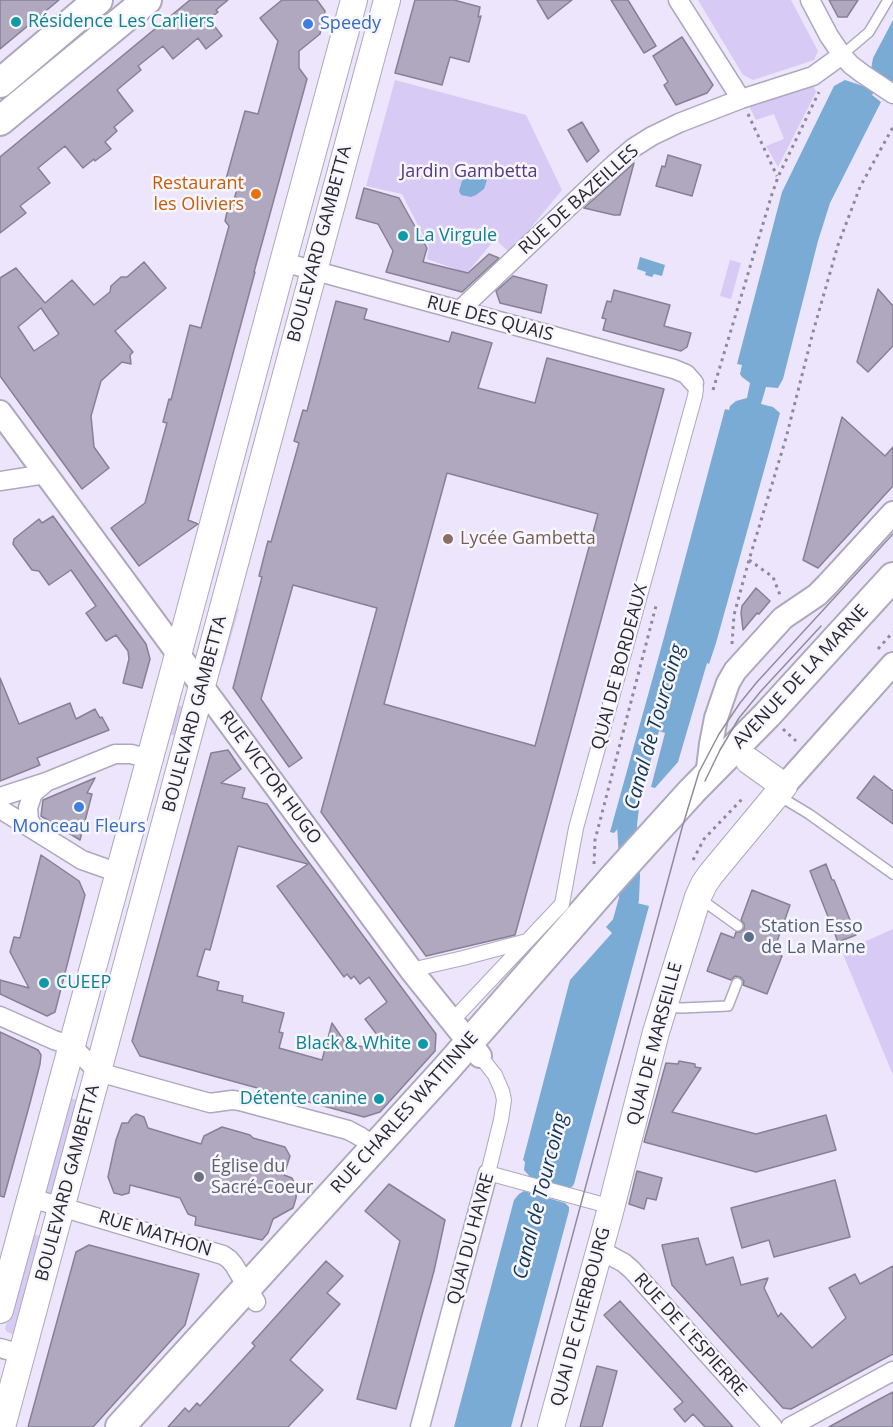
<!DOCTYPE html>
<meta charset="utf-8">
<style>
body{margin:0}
canvas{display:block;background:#ece5fc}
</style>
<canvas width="893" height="1427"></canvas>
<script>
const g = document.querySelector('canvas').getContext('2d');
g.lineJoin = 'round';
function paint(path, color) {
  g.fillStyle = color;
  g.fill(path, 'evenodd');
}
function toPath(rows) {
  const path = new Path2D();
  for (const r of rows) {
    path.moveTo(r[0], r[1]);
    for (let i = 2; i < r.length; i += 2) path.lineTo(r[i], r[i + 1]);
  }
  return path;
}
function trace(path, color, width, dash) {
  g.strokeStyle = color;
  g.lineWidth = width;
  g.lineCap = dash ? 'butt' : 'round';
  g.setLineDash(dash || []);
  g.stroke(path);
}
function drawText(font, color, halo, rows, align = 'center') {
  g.font = font + ' "Open Sans",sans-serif';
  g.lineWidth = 5;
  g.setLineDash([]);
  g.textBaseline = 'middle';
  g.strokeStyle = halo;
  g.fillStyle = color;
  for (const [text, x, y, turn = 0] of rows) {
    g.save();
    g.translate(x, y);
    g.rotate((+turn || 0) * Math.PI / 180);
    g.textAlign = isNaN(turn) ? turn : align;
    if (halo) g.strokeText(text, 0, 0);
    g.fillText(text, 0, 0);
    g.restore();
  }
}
const green = toPath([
 [698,0,791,0,818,51,814,60,753,80,743,75],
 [395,80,526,115,562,190,510,253,495,239,467,273,427,259,429,247,402,194,366,186],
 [813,85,816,92,778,167,766,146,784,139,774,114,756,120,749,106],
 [730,260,741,263,731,299,720,296],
 [233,607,239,609,223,665,217,663],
 [173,704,188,708,180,737,165,733],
 [893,929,893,1075,842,952],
 [67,1097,81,1101,56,1193,50,1195,43,1193],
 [30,1233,43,1237,15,1334,12,1334,7,1332,5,1329]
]);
const water = toPath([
 [893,20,893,82,887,78,883,83,880,82,872,95,881,102,830,203,818,241,783,379,778,388,766,387,761,404,773,407,780,413,716,643,709,664,707,663,678,762,655,788,651,787,665,733,659,731,638,806,614,833,610,832,663,641,725,409,729,410,730,406,736,401,747,398,750,383,742,377,740,374,742,365,737,364,782,192,834,86,845,80,863,86,870,75,873,58],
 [476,173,483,174,486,176,487,180,484,189,476,195,471,197,461,195,459,191,462,181,468,176],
 [640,257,665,265,662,276,654,274,652,277,645,275,646,272,637,269],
 [635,895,633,902,649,906,574,1184,572,1187,570,1188,530,1177,524,1170,525,1162,523,1160,570,980,612,933,606,927],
 [524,1191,565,1203,569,1207,569,1211,511,1427,454,1427,514,1200,519,1194]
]);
const canal = toPath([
 [621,928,629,899,630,876,627,825,629,807,632,794]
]);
const building = toPath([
 [0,0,59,0,0,49,0,0],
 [190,0,228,0,216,10,218,12,209,19,222,36,206,49,198,38,173,59,163,46,138,66,141,70,117,90,133,111,114,127,117,131,105,142,111,149,95,161,94,159,83,168,65,146,38,168,50,183,20,206,26,213,0,233,0,157,190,0],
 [282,0,317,0,325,11,320,34,299,51,299,68,307,79,254,272,255,272,188,520,198,524,139,566,111,528,145,503,167,423,163,422,169,399,171,400,190,325,201,328,229,226,225,221,227,212,231,210,239,182,226,179,245,111,258,114,278,41,260,18,282,0],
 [415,0,454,0,480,7,478,17,481,16,469,62,450,57,442,85,395,73,415,0],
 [537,0,572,0,548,19,537,0],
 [611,0,628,0,656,46,644,53,611,0],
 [829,0,858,0,847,17,838,17,829,0],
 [682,37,713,85,707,93,676,105,664,85,668,82,653,56,682,37],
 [582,122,599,151,587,162,568,130,582,122],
 [668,155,701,165,692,196,656,186,662,166,665,167,668,155],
 [634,163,620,215,614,215,584,208,634,163],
 [364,188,399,198,427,248,423,262,468,273,489,254,499,258,462,292,386,272,393,251,378,224,356,218,364,188],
 [144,262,166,288,115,331,133,352,130,355,131,364,122,362,101,381,91,416,94,447,109,468,82,489,0,376,0,278,16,268,45,303,72,280,94,305,110,292,111,286,121,277,127,277,144,262],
 [41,308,59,334,34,351,18,327,41,308],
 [513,276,547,285,541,313,500,303,496,291,513,276],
 [878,289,893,306,893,346,868,372,857,362,878,289],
 [614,290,670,305,664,326,691,333,687,347,681,351,603,330,606,319,602,318,607,301,611,302,614,290],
 [336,301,367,309,364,319,449,342,452,332,492,343,478,388,535,403,547,358,664,389,515,935,426,956,321,812,377,608,293,585,261,699,302,758,289,767,233,688,262,577,259,576,268,541,271,542,299,443,294,441,303,410,307,411,336,301],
 [447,473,598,514,535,746,384,704,447,473],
 [842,417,885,456,893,447,893,486,818,568,803,560,842,417],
 [53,516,146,644,150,659,142,688,123,683,129,659,128,651,116,635,106,641,86,613,96,606,71,570,49,585,39,571,32,570,13,544,14,539,39,519,42,523,53,516],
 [756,588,770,601,759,614,757,613,743,630,741,613,742,606,756,588],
 [0,678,19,724,70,703,76,719,95,709,100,718,102,717,109,730,37,758,40,765,0,781,0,678],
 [228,750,241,769,221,783,245,788,242,798,267,804,293,841,436,1034,435,1051,380,1112,364,1117,140,1056,132,1041,211,753,228,750],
 [238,846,308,864,277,886,344,977,347,974,351,979,354,976,360,984,369,977,387,1002,365,1019,388,1049,347,1045,332,1023,322,1060,279,1048,283,1033,279,1032,284,1013,242,1002,243,996,217,990,219,982,197,976,205,949,210,950,238,846],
 [874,776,893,791,893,824,857,798,874,776],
 [95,778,87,793,92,794,80,840,41,816,43,800,95,778],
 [41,855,79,881,85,895,55,1012,47,1016,0,994,0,980,29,988,10,952,14,937,20,938,41,855],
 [826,864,832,880,834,880,856,935,838,942,810,871,826,864],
 [752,890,790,905,773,953,782,956,767,994,743,985,744,981,740,977,735,976,731,980,707,971,721,933,734,938,736,932,740,932,744,929,744,924,741,920,752,890],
 [0,1032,38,1050,41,1055,40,1064,30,1103,4,1197,0,1196,0,1032],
 [679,1061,695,1064,695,1067,701,1068,672,1112,756,1134,826,1115,836,1150,756,1172,644,1142,666,1063,678,1064,679,1061],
 [136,1114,144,1117,148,1128,201,1144,204,1136,222,1127,250,1135,253,1138,285,1147,290,1156,284,1175,292,1178,297,1189,296,1198,293,1208,273,1219,268,1233,262,1240,195,1225,196,1217,188,1214,180,1198,130,1185,129,1193,122,1195,114,1193,108,1177,116,1140,122,1123,128,1123,132,1117,136,1114],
 [637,1171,662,1178,656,1200,647,1198,644,1209,629,1204,637,1171],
 [835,1180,850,1237,774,1257,769,1240,742,1248,731,1208,835,1180],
 [389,1184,445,1220,434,1271,396,1409,357,1399,400,1241,365,1211,389,1184],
 [698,1238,706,1265,733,1257,741,1285,768,1278,764,1288,778,1317,781,1313,812,1348,846,1318,829,1288,855,1274,860,1284,893,1266,893,1354,791,1409,783,1408,672,1285,662,1245,698,1238],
 [89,1245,199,1274,185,1325,93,1427,28,1427,76,1252,89,1245],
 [326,1261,343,1276,327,1293,340,1304,290,1360,323,1390,288,1427,168,1427,185,1408,189,1412,197,1403,200,1406,255,1346,252,1343,326,1261],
 [620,1301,676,1363,733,1427,705,1427,693,1414,685,1422,674,1409,683,1402,604,1315,620,1301],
 [597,1366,617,1371,604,1420,602,1427,580,1427,597,1366],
 [893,1392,893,1427,829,1427,874,1402,893,1392]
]);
const path = toPath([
 [748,114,777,176],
 [713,390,772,194,778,177,819,92],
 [749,560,773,577,780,595],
 [732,644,734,615,749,560,786,438,813,332,838,245,860,187,893,127],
 [878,649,893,632],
 [783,729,796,741],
 [693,860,704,839,743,798],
 [594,864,595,840,657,602]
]);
const service = toPath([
 [842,55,869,32,888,0],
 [779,796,809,814,893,874],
 [699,898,738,926],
 [666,1007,682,1008,728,1006,737,983]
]);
const pedestrian = toPath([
 [411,970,463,958,527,941],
 [452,1021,562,904,576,828,695,396,696,389,694,383],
 [480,1056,495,1075,502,1091,504,1100,501,1120,488,1173,612,1207]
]);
const minor = toPath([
 [678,0,741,99],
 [810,0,829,36,842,55,851,65,863,74,893,94],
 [283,262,674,369,686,374,694,383],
 [460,310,613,165,633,148,652,136,679,123,741,99,813,76,842,55],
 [0,481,46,474],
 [0,797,46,782,115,754,131,754,150,759],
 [0,809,82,860,119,873],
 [38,832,29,821,28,808,33,793,45,783],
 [0,1016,54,1040,72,1046,98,1072,210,1103,232,1100,240,1101,348,1130,361,1137,375,1147],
 [31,1198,223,1255,229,1259,234,1265,256,1302],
 [600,1250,624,1263,632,1270,773,1427],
 [0,1348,21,1354],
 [420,1427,488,1173],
 [790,1427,893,1371]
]);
const tertiary = toPath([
 [0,412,411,970,480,1056],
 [707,776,711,744,716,718,728,683,735,671,783,618,817,595,827,585,893,513],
 [784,786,893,664]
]);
const secondary = toPath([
 [0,1310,178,655,283,262,354,0],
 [2,1427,387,0],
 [551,1427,610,1212,656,1032,698,897,704,884,711,874,784,786,749,761]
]);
const primary = toPath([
 [0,83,98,0],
 [0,121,147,0],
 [120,1427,446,1069,615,876,692,791,767,715,893,577]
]);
const tram = toPath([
 [705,781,720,750,739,718,761,691,821,626],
 [521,1427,682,828,699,772,719,734,740,703,757,682,893,534]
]);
const markers = [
 [16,22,6,"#0f9aa8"],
 [308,24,6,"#3f7fe0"],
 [256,194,6,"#e8710a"],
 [403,236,6,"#0f9aa8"],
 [448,539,6,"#8d6e63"],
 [79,807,6,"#3f7fe0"],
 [749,937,6,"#5c6f8a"],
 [44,983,6,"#0f9aa8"],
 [423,1044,6,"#0f9aa8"],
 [379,1099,6,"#0f9aa8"],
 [199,1177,6,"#6b7280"]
];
const cultureNames = [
 ["Résidence Les Carliers",28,22],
 ["La Virgule",415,236],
 ["CUEEP",56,983],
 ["Black & White",411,1044,"right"],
 ["Détente canine",367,1099,"right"]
];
const shopNames = [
 ["Speedy",320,24],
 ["Monceau Fleurs",79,827,"center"]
];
const parkNames = [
 ["Jardin Gambetta",469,172]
];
const foodNames = [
 ["Restaurant",244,184],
 ["les Oliviers",244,205]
];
const streetNames = [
 ["RUE DE BAZEILLES",579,200,-42],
 ["BOULEVARD GAMBETTA",320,244,-75],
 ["RUE DES QUAIS",490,319,15],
 ["QUAI DE BORDEAUX",620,667,-75],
 ["AVENUE DE LA MARNE",801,677,-47],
 ["BOULEVARD GAMBETTA",195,714,-75],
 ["RUE VICTOR HUGO",270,778,54],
 ["QUAI DE MARSEILLE",655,1044,-75],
 ["RUE CHARLES WATTINNE",405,1113,-48],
 ["BOULEVARD GAMBETTA",68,1183,-75],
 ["RUE MATHON",155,1234,17],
 ["QUAI DU HAVRE",471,1239,-75],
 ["QUAI DE CHERBOURG",581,1317,-75],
 ["RUE DE L'ESPIERRE",690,1335,48]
];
const educationNames = [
 ["Lycée Gambetta",460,539]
];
const serviceNames = [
 ["Station Esso",761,927],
 ["de La Marne",761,948]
];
const worshipNames = [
 ["Église du",211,1167],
 ["Sacré-Coeur",211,1188]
];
const waterNames = [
 ["Canal de Tourcoing",655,727,-74],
 ["Canal de Tourcoing",541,1196,-76]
];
paint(green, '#d7caf4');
paint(water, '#7aabd5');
trace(canal, '#7aabd5', 20);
paint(building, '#afa8be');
trace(building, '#878195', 1.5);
trace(service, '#aea8bd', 12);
trace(pedestrian, '#aea8bd', 16);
trace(minor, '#aea8bd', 21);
trace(tertiary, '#aea8bd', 26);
trace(secondary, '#aea8bd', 28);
trace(primary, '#aea8bd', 32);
trace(path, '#8f8a9a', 3, [3, 4.5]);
trace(service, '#fff', 9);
trace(pedestrian, '#fff', 14);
trace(minor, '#fff', 18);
trace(tertiary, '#fff', 22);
trace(secondary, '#fff', 26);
trace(primary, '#fff', 28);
trace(tram, '#918c9c', 1.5);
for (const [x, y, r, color] of markers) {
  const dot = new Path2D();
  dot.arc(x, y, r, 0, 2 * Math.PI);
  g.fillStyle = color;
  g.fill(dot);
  trace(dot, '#f7f5fe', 2);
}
drawText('18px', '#0d838f', '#f7f5fe', cultureNames, 'left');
drawText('18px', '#366cbe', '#f7f5fe', shopNames, 'left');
drawText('18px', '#543a7d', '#f7f5fe', parkNames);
drawText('18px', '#c56008', '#f7f5fe', foodNames, 'right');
drawText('18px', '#2a272f', '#f7f5fe', streetNames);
drawText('18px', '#785e54', '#f7f5fe', educationNames, 'left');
drawText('18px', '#4e5e75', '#f7f5fe', serviceNames, 'left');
drawText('18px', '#5b616d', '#f7f5fe', worshipNames, 'left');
drawText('italic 20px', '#113653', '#f7f5fe', waterNames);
</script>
